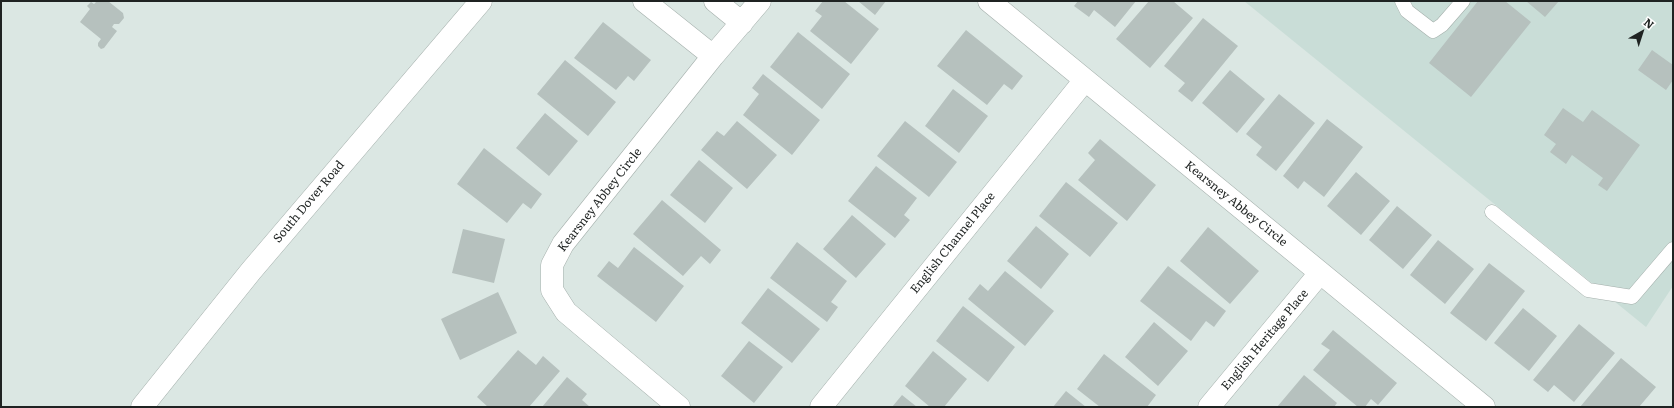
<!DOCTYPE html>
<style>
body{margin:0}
#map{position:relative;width:1674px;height:408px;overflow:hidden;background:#dbe7e3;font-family:Literata,serif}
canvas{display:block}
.frame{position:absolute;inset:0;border:2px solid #1f2322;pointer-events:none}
.north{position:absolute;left:1622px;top:12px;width:40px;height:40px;-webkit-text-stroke:3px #fff;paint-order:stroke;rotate:39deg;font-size:11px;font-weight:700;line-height:16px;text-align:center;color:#1f2322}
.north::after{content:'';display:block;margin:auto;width:14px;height:18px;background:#1f2322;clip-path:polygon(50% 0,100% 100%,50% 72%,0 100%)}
</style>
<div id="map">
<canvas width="1674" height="408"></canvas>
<div class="frame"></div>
<div class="north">N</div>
</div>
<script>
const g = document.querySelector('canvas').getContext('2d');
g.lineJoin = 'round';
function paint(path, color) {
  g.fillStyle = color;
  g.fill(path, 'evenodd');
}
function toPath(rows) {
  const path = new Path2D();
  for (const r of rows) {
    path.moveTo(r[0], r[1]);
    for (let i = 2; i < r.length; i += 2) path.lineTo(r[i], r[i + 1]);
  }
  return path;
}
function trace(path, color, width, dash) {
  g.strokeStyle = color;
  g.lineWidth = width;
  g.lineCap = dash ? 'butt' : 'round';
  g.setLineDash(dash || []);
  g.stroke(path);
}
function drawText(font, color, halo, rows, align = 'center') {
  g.font = font + ' Literata,serif';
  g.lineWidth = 3;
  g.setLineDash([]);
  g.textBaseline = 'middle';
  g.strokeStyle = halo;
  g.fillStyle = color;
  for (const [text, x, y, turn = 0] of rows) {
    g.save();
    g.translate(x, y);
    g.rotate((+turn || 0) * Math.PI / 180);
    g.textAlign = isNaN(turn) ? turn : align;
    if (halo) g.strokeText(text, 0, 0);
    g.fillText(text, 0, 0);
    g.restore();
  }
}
const built = toPath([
 [1244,1,1673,1,1673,286,1646,327]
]);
const building = toPath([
 [97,1,108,1,123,13,124,18,119,24,114,24,112,27,117,31,104,48,101,49,98,46,98,43,101,39,80,22,90,9,87,6,91,2,94,4],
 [823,1,844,1,879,29,851,64,810,31,822,16,815,11],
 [858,1,886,1,875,15],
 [1078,1,1136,1,1115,27,1094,10,1089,17,1074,6],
 [1149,1,1173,1,1193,18,1150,68,1116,39],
 [1478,1,1505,1,1531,22,1471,97,1429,63],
 [1526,1,1559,1,1545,17],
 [1203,18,1238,46,1192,102,1178,91,1185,83,1164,66],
 [603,22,651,60,634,81,628,76,616,90,574,58],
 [966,30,1023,76,1012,90,1004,84,987,105,937,66],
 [798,32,850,74,822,109,770,67],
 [1652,50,1673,65,1673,80,1666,90,1638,70],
 [565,60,616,102,588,136,537,94],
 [1230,70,1265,99,1237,133,1202,103],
 [763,74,820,120,792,155,743,115,759,94,752,88],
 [953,89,988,116,959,153,925,126],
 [1279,94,1315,123,1276,171,1256,155,1262,147,1246,134],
 [1563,108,1583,122,1592,110,1640,145,1607,191,1598,185,1603,178,1572,155,1566,164,1550,152,1556,144,1544,135],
 [545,113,578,141,549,176,516,148],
 [1327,119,1363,147,1324,197,1304,181,1298,189,1283,176],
 [737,121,777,155,747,189,701,150,717,131,724,136],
 [905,121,957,162,929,197,877,156],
 [1100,139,1156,185,1127,221,1078,180,1095,160,1088,153],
 [484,148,542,194,531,209,523,203,507,223,457,184],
 [699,160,733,188,705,223,670,195],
 [876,166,917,198,904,215,910,220,895,238,848,201],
 [1356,172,1390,201,1361,235,1327,206],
 [1066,182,1118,223,1090,257,1039,216],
 [662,200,721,250,710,264,701,256,683,276,633,234],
 [1397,206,1432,235,1403,269,1369,240],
 [852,215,886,244,856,278,823,249],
 [1036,226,1069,254,1041,289,1007,261],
 [1208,227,1259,271,1230,304,1180,261],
 [463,229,505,239,494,283,452,273],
 [1438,240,1474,269,1445,304,1410,275],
 [797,242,847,281,831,302,838,307,827,322,770,278],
 [634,247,684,286,656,322,597,276,609,261,618,268],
 [1489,263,1525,291,1486,341,1450,313],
 [1168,266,1226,311,1214,327,1206,321,1191,341,1140,301],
 [1005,271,1054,311,1025,346,968,299,980,284,988,291],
 [768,288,820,329,792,363,741,323],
 [498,292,517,333,460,360,441,319],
 [963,306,1015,347,988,382,936,341],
 [1523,308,1557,336,1529,371,1494,343],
 [1154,322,1188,351,1158,386,1125,357],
 [1579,324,1615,353,1574,402,1554,385,1548,392,1533,380],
 [1333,330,1397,383,1378,405,1371,399,1365,407,1358,407,1313,370,1330,350,1321,344],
 [749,341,783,367,754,403,721,376],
 [518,350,536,365,543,356,560,371,529,407,488,407,477,397],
 [933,351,967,379,944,407,930,407,905,386],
 [1104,354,1156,395,1147,407,1100,407,1077,389],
 [1621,358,1656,387,1639,407,1580,407],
 [1304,375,1337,403,1334,407,1277,407],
 [567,377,587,394,582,400,590,407,542,407],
 [1066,391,1086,407,1053,407],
 [902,395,917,407,892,407]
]);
const service = toPath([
 [1402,1,1407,11,1433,31,1442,25,1463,1],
 [1492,212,1588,290,1632,297,1673,249]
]);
const minor = toPath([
 [644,1,713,56],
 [715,1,742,23],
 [989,1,1484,407],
 [679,407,566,312,552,290,552,265,563,244,713,56,760,1],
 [821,407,1085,80],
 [1209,407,1320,273]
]);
const tertiary = toPath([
 [142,407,251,271,481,1]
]);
const streetNames = [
 ["Kearsney Abbey Circle",600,200,-52],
 ["South Dover Road",309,202,-50],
 ["Kearsney Abbey Circle",1236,204,39],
 ["English Channel Place",953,243,-51],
 ["English Heritage Place",1265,340,-50]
];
paint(built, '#c9ddd7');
paint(building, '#b6c1be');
trace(service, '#a4afab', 15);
trace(minor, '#a4afab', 23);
trace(tertiary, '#a4afab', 23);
trace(service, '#fff', 14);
trace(minor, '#fff', 22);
trace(tertiary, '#fff', 22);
drawText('12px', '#1f2322', '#fff', streetNames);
</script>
